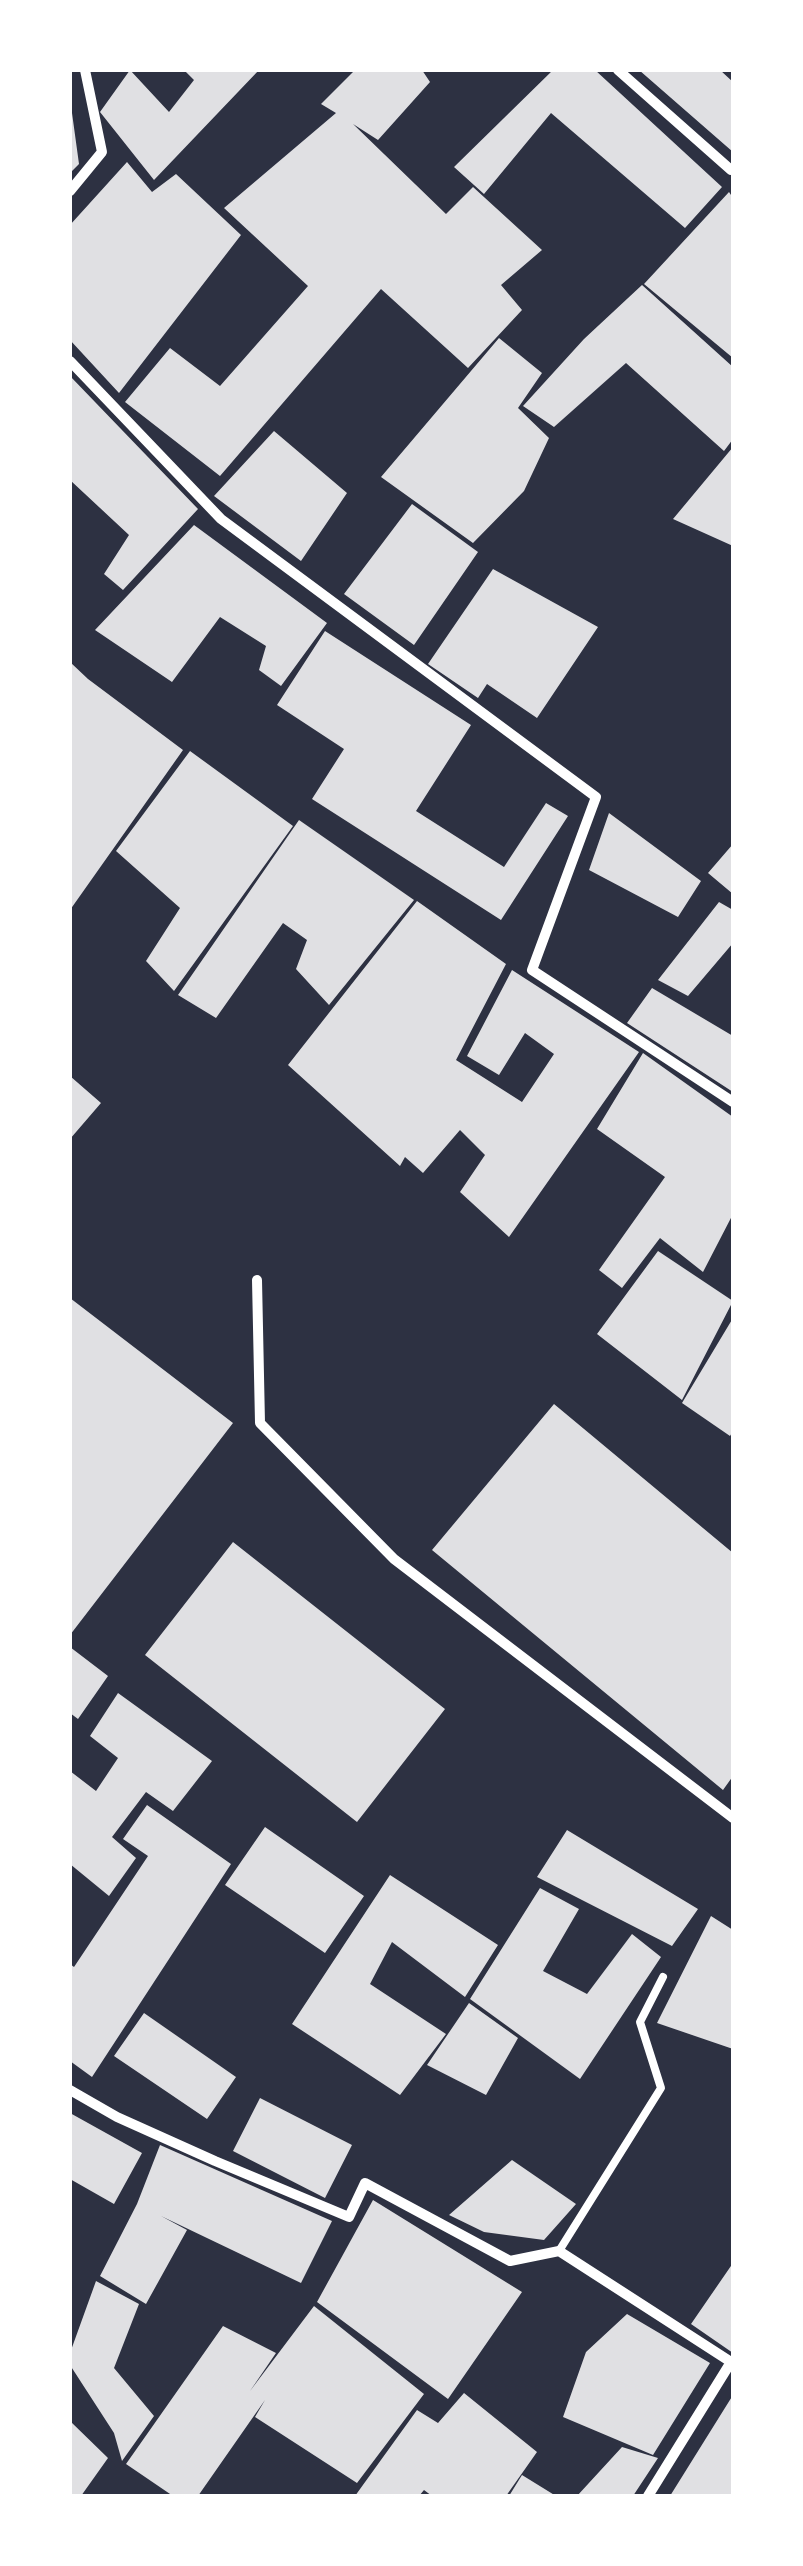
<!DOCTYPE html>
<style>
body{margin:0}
#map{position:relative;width:803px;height:2566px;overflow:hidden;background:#2d3142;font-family:Manrope,sans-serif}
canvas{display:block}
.frame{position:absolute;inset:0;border:72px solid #fff;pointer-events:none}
</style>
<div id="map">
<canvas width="803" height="2566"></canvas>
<div class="frame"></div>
</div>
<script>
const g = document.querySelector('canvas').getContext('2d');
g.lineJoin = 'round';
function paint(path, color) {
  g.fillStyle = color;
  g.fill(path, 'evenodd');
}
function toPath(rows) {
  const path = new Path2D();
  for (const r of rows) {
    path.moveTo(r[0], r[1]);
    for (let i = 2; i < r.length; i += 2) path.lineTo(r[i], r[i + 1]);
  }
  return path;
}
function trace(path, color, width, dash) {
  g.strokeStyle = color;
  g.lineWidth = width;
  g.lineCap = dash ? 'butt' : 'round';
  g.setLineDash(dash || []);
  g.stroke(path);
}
const building = toPath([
 [130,70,169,112,194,80,184,70,259,70,154,180,100,112],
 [355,70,422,70,430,82,378,140,353,124,446,214,473,187,542,250,501,285,522,310,468,368,381,289,220,476,125,402,170,348,220,386,308,286,224,208,336,113,321,104],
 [553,70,595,70,722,187,685,228,551,113,484,194,454,167],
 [639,70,720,70,733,82,733,152],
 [72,113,79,164,70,173,70,114],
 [127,162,152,192,176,174,241,235,119,393,70,340,70,225],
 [729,192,733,198,733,358,644,284],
 [642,285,733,367,733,439,724,451,626,363,554,427,523,406,584,339],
 [499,338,542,373,518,408,549,438,524,491,473,543,381,477],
 [70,376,198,509,123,590,104,574,129,535,70,480],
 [274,431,347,493,301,561,214,496],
 [733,447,733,546,673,519],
 [412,504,478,552,414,645,344,594],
 [194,525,327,623,281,686,259,670,266,646,220,617,172,682,95,630],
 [493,569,598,627,537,718,487,684,478,698,428,664],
 [325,631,471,725,416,811,504,867,546,803,568,816,501,920,312,799,344,749,277,705],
 [70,662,88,679,183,750,70,910],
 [190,751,293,826,174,991,146,961,180,908,116,851],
 [609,813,701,881,678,917,589,870],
 [299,820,414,900,329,1005,296,969,307,940,283,923,216,1018,178,995],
 [733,844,733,894,708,873],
 [417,901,506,964,456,1060,522,1102,554,1054,525,1033,499,1075,467,1056,512,970,639,1052,509,1237,460,1192,485,1155,460,1130,423,1173,405,1157,400,1166,288,1065],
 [719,902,733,910,733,943,688,996,658,980],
 [652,988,733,1036,733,1092,627,1023],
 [643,1053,733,1117,733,1214,703,1272,660,1238,622,1288,599,1270,665,1177,597,1129],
 [70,1076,101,1103,70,1139],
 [658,1251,733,1301,682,1400,597,1334],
 [70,1298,233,1423,70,1635],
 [733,1318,733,1431,730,1436,682,1403],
 [554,1404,733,1553,733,1776,723,1790,432,1550],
 [233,1542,445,1709,357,1822,145,1655],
 [70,1647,108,1676,78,1719,70,1713],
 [118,1693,212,1761,173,1811,146,1792,112,1837,136,1858,109,1896,70,1864,70,1771,96,1791,118,1758,90,1736],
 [147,1805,231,1864,92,2077,70,2061,70,1964,74,1967,148,1856,123,1839],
 [265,1827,364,1896,325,1953,225,1885],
 [567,1830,698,1909,672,1946,537,1877],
 [390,1875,498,1945,465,1997,392,1942,370,1984,446,2034,400,2095,292,2024],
 [540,1888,579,1909,543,1971,587,1994,632,1934,661,1957,580,2079,470,1999],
 [711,1916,733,1930,733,2049,657,2023],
 [469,2003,518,2038,486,2095,427,2065],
 [144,2013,236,2077,207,2119,114,2056],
 [260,2098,352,2145,325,2198,233,2151],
 [70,2113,142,2153,114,2204,70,2179],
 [160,2145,332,2221,301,2283,161,2216,187,2230,146,2304,100,2276,137,2204],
 [512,2160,576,2204,544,2240,484,2232,449,2215],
 [373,2200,522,2292,448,2399,317,2302],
 [733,2263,733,2353,691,2324],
 [96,2281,139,2304,114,2368,154,2416,122,2461,114,2433,70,2365,70,2353],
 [314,2306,424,2394,357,2483,255,2417,265,2400,198,2496,173,2496,126,2464,223,2326,276,2353,250,2391],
 [627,2314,710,2363,653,2455,563,2417,586,2352],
 [464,2393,537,2452,506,2496,432,2496,424,2490,419,2496,355,2496,417,2410,438,2423],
 [733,2395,733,2496,670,2496],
 [70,2421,108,2458,81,2496,70,2496],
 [622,2447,658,2458,633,2496,577,2496],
 [522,2475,556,2496,509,2496]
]);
const service = toPath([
 [559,2251,661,2088,640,2022,663,1977]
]);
const minor = toPath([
 [618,70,731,170],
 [70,191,102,152,85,70],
 [70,361,221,519,596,797,532,970,733,1102],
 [257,1280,260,1423,394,1559,733,1818],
 [70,2090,117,2117,215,2161,349,2217,365,2183,510,2261,559,2251,731,2362,648,2496]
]);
paint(building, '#e0e0e3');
trace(service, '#fff', 8);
trace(minor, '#fff', 10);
</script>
